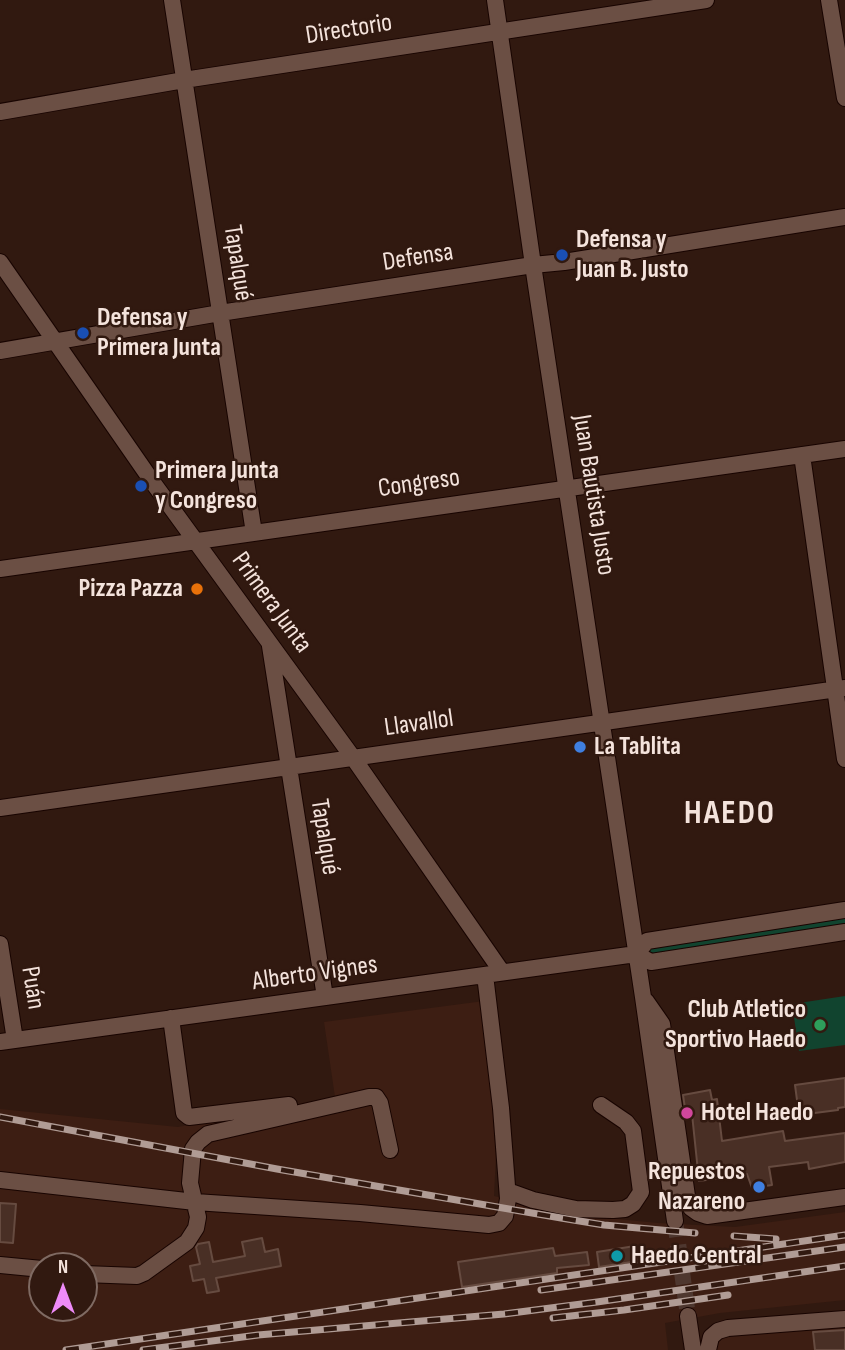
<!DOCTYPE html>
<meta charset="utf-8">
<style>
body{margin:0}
#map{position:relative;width:845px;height:1350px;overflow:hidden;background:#311910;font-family:"Sofia Sans Condensed",sans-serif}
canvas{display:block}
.north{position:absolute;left:28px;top:1252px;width:70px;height:70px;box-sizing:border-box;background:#311910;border:2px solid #7f6a62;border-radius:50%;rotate:0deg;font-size:19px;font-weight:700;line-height:28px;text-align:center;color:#f4e3dc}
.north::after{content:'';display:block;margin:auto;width:24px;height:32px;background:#ee8bf8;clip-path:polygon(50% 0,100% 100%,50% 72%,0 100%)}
</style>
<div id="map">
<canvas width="845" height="1350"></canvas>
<div class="north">N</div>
</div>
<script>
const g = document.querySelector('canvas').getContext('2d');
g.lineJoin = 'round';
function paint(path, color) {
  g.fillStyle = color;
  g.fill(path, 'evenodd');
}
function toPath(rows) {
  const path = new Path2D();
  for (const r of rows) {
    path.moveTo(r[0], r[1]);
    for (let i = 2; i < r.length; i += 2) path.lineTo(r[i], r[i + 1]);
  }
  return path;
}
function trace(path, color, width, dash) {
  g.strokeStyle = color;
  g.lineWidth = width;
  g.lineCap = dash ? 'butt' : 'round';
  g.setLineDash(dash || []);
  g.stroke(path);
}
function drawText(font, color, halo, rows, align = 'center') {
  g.font = font + ' "Sofia Sans Condensed",sans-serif';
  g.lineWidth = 5;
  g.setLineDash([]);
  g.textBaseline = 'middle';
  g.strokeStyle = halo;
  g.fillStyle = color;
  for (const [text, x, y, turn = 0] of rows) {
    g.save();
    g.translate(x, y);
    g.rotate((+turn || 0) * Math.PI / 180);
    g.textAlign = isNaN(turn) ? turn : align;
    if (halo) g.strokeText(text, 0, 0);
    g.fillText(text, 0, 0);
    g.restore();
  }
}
const built = toPath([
 [484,1001,496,1153,494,1196,567,1214,658,1223,735,1227,845,1212,845,1300,720,1313,665,1323,668,1350,0,1350,0,1109,178,1127,335,1097,324,1022],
 [42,1266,84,1266,84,1308,42,1308],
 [845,1327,845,1350,711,1350,716,1341,728,1336]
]);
const green = toPath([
 [845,917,845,927,655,954,651,953,649,950,650,947],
 [845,996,845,1045,799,1051,792,1004]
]);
const building = toPath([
 [845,1078,845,1107,838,1108,838,1110,799,1115,795,1085,845,1078],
 [710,1090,712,1100,717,1099,722,1141,783,1131,785,1141,845,1133,845,1162,809,1169,808,1162,769,1167,772,1185,752,1188,747,1174,699,1181,692,1114,686,1115,683,1095,710,1090],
 [0,1203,16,1204,13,1243,0,1242,0,1203],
 [262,1238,265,1252,278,1249,281,1266,216,1278,219,1291,207,1293,204,1279,193,1281,190,1266,200,1264,196,1247,198,1244,209,1242,213,1262,245,1256,242,1242,262,1238],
 [635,1246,638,1261,599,1267,597,1252,635,1246],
 [553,1248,555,1256,587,1252,589,1265,557,1268,557,1273,462,1287,458,1262,553,1248],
 [845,1330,845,1350,815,1350,813,1332,845,1330]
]);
const minorTunnel = toPath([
 [675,1221,688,1316]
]);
const minor = toPath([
 [172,0,254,533],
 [495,0,533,265,643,997,675,1221],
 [829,0,845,98],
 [0,112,184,80,706,0],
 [0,262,154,484,354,759,502,972],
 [0,351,220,313,533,265,564,262,845,217],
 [802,455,845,759],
 [0,569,845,449],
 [270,646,325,997],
 [0,808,845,688],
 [0,944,15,1040],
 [636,954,647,941,845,910],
 [646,1001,662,1024,687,1196,691,1208,698,1213,707,1216,845,1197],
 [171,1018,184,1113,189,1117,289,1105],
 [0,1042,636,954,651,962,845,932],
 [0,1180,195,1202,360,1213,489,1225,499,1223,505,1216,508,1199,501,1108,485,975],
 [508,1191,533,1200,576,1209,613,1210,625,1209,633,1204,641,1192,633,1131,626,1122,601,1105],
 [0,1265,42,1269],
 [84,1274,137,1276,144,1273,187,1242,196,1228,198,1217,190,1183,193,1149,198,1142,208,1134,369,1097,376,1097,380,1103,390,1150],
 [688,1316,693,1350],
 [708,1350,711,1337,718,1331,728,1328,845,1319]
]);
const rail = toPath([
 [0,1117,277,1169,561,1218,604,1225,695,1233],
 [734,1236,776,1239],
 [541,1290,845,1247],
 [553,1318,624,1310,728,1295],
 [66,1350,845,1235],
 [143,1350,258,1335,504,1314,597,1302,845,1266]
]);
const markers = [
 [562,255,7,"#1a4fb4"],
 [83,333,7,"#1a4fb4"],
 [141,486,7,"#1a4fb4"],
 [197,589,7,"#e8710a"],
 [580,747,7,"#3f7fe0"],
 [820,1025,7,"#2e9e5b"],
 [687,1113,7,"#d1479c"],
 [759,1187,7,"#3f7fe0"],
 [617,1256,7,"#0f9aa8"]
];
const streetNames = [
 ["Directorio",349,30,-9],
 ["Defensa",418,258,-9],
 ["Tapalqué",237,263,81],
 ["Congreso",419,484,-8],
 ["Juan Bautista Justo",593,495,81],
 ["Primera Junta",271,603,54],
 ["Llavallol",419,724,-8],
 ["Tapalqué",324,837,81],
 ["Alberto Vignes",315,974,-8],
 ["Puán",32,988,81]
];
const poiNames = [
 ["Defensa y",576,240],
 ["Juan B. Justo",576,270],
 ["Defensa y",97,318],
 ["Primera Junta",97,348],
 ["Primera Junta",155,471],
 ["y Congreso",155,501],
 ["Pizza Pazza",183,589,"right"],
 ["La Tablita",594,747],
 ["Club Atletico",806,1010,"right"],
 ["Sportivo Haedo",806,1040,"right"],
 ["Hotel Haedo",701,1113],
 ["Repuestos",745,1172,"right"],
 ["Nazareno",745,1202,"right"],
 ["Haedo Central",631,1256]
];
const districtNames = [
 ["HAEDO",730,815]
];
paint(built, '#3d1e13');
paint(green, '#11442f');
paint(building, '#492f25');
trace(building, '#664b40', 2);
trace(minorTunnel, '#4e372f', 16, [16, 8]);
trace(minor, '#180400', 18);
trace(minor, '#6b4f44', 16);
trace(rail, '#b09c95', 7);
trace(rail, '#311910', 4.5, [13]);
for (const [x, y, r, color] of markers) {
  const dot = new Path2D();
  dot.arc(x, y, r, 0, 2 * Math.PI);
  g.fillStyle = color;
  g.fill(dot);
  trace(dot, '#311910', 2.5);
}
drawText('26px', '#f4e3dc', '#311910', streetNames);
drawText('bold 26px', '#f4e3dc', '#311910', poiNames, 'left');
g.letterSpacing = '2px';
drawText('bold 33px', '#f4e3dc', '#311910', districtNames);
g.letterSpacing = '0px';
</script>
